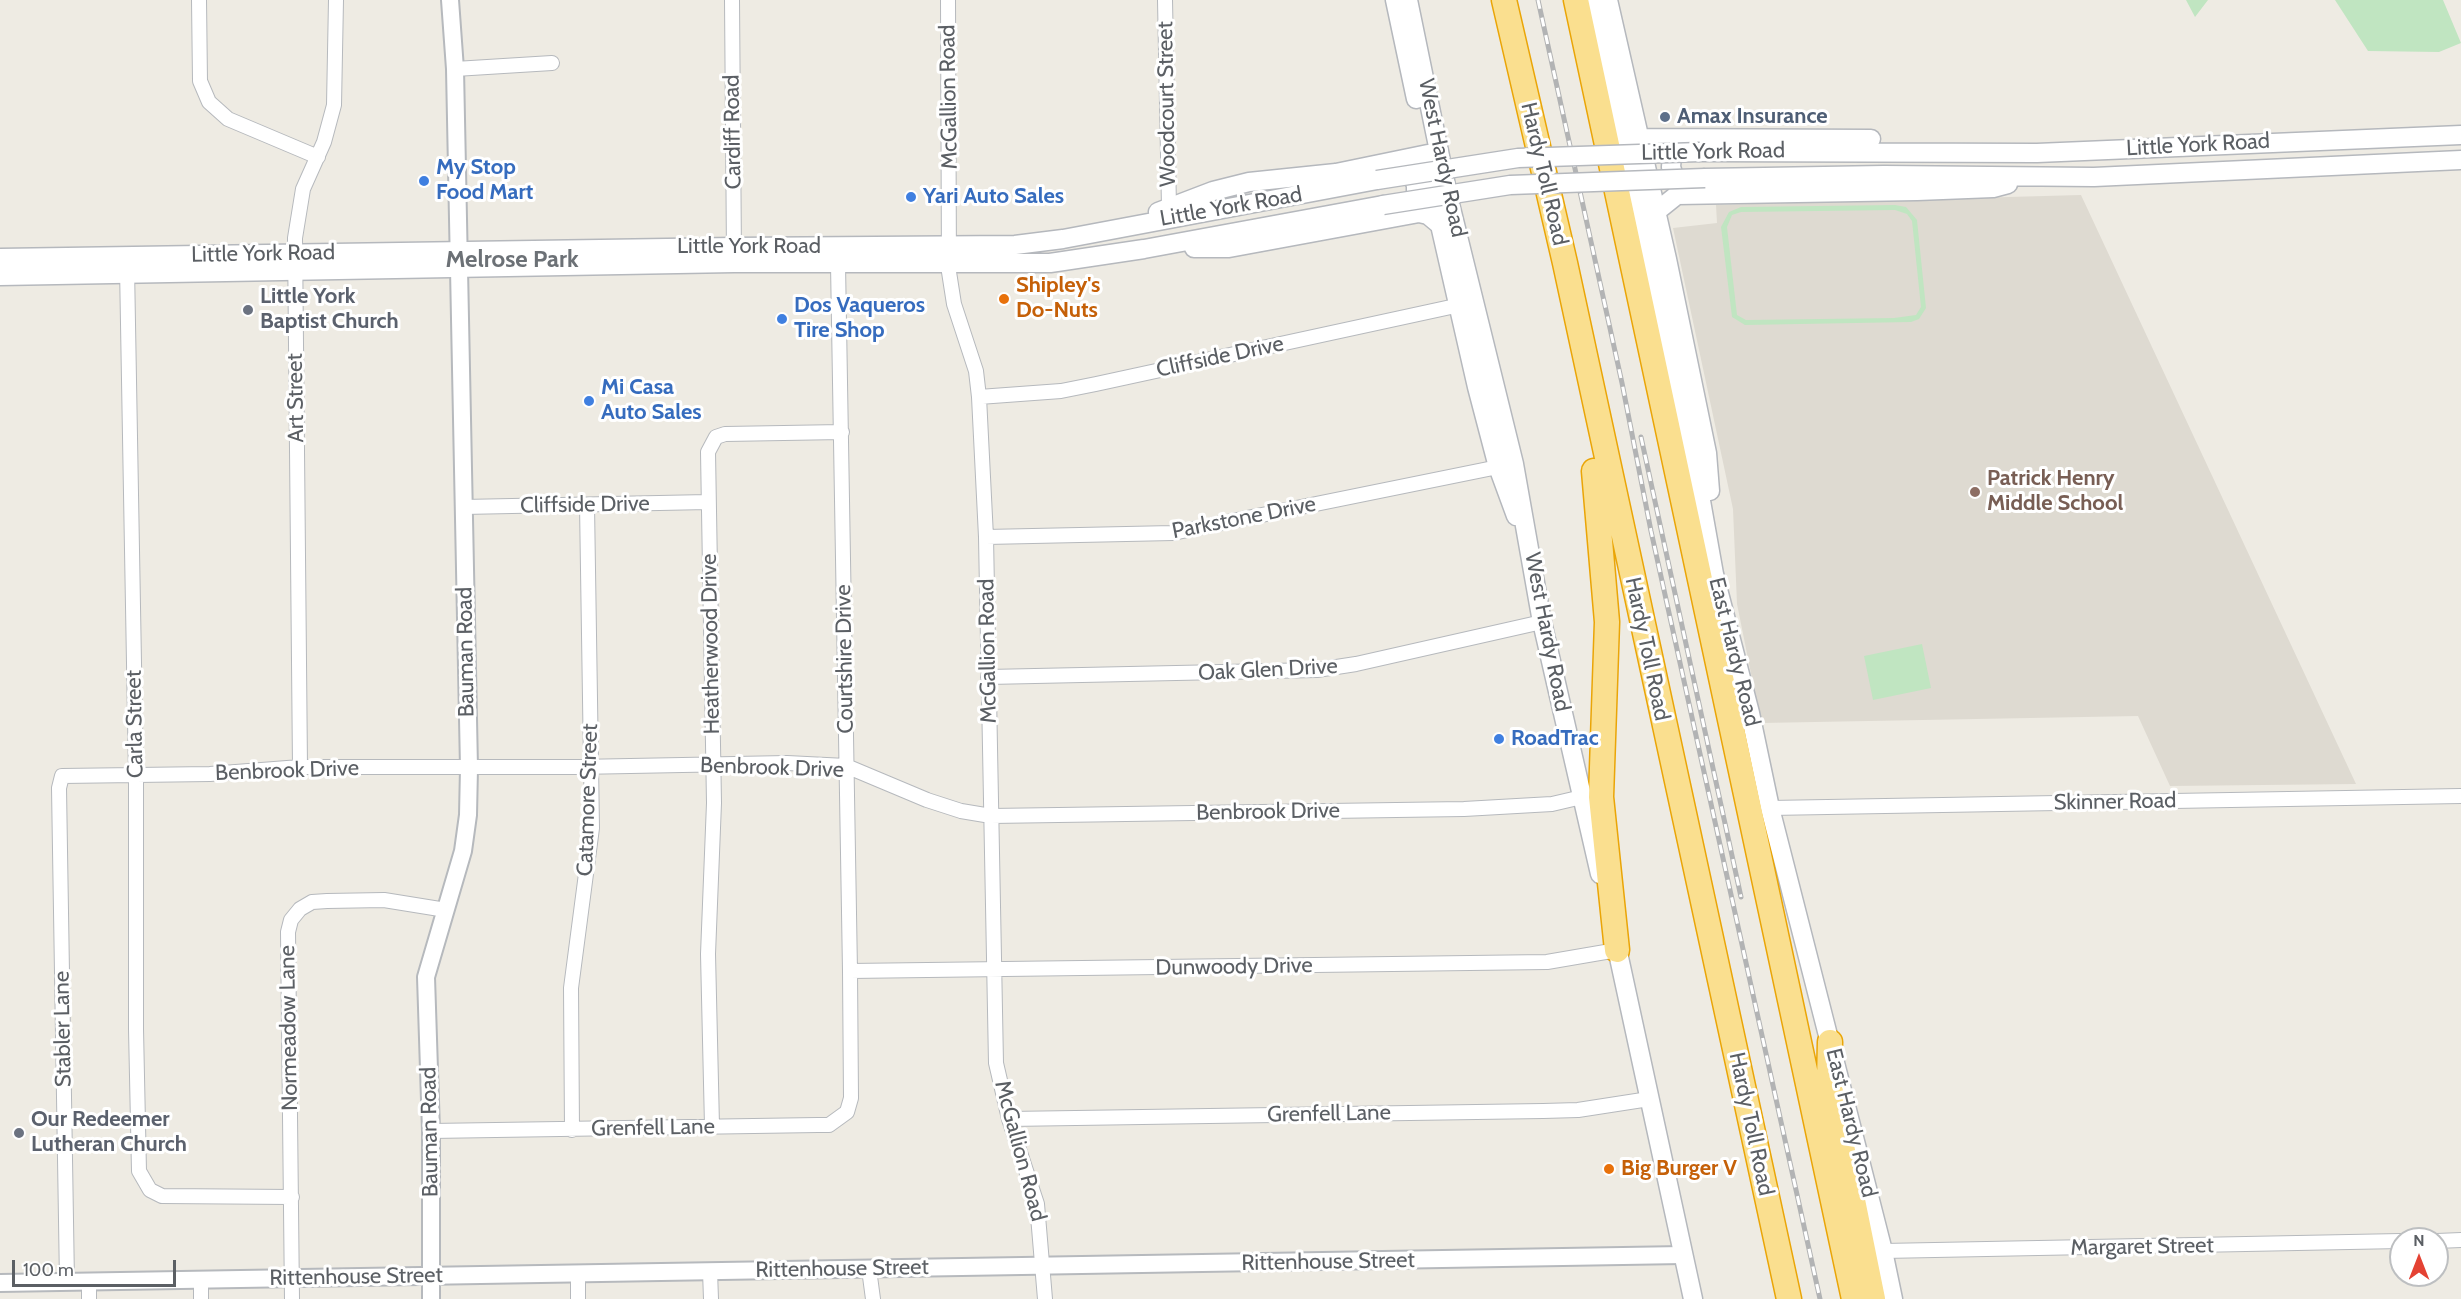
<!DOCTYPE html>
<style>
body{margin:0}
#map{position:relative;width:2461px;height:1299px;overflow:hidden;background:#eeebe3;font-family:Cabin,sans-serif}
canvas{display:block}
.north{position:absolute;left:2389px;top:1227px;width:60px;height:60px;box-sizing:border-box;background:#fff;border:2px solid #bdbfc1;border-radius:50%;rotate:0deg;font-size:16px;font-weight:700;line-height:24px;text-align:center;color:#5b5f64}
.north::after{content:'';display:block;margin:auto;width:21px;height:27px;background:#e44233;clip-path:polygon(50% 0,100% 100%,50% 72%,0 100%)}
.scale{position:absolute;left:12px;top:1260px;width:164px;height:27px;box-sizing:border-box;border:3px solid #5b5f64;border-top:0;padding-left:8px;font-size:18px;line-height:21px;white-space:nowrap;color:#5b5f64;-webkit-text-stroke:4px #fff;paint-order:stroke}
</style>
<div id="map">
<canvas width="2461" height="1299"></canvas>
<div class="north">N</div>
<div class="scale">100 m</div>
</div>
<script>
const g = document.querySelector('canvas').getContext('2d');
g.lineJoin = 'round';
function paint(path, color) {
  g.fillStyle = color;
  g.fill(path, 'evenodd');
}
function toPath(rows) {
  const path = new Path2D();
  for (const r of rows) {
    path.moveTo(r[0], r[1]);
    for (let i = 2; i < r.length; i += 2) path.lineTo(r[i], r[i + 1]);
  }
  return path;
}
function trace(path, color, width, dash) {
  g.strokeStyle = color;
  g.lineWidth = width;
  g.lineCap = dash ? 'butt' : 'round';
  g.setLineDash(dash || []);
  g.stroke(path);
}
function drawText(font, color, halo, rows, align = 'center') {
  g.font = font + ' Cabin,sans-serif';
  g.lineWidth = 6;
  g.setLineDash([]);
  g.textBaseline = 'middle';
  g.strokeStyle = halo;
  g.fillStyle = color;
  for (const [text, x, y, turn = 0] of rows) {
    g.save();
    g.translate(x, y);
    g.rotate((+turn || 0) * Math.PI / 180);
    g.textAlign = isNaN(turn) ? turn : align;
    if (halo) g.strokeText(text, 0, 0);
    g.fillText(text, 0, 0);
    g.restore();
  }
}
const education = toPath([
 [2081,195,2356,784,2170,786,2138,716,1761,723,1737,604,1733,509,1673,228,1717,223,1716,205]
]);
const green = toPath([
 [2186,0,2208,0,2195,17],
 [2335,0,2443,0,2461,43,2439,52,2368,51],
 [1895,205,1906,207,1917,220,1926,308,1919,319,1911,322,1745,325,1732,317,1721,227,1729,212,1741,207],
 [1895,210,1907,214,1912,221,1921,307,1916,315,1894,318,1746,320,1737,315,1727,227,1732,215,1741,212],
 [1922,644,1931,688,1873,700,1864,656]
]);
const minor = toPath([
 [199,0,200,81,209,102,228,119,318,157],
 [732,0,734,255],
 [948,0,949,272,954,304,976,371,979,397,986,537,996,1063,1009,1119,1037,1204,1045,1299],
 [1165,0,1169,207],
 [455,69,552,63],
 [127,267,136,776,136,1029,139,1171,150,1190,162,1196,292,1197],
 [979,397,1061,391,1096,384,1460,305],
 [463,507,708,502],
 [986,537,1173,533,1498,467],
 [988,677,1317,670,1356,664,1542,622],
 [300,767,295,238,303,189,324,142,334,105,336,0],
 [1770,808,2461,796],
 [850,971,1547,962,1617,950],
 [1009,1119,1543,1111,1578,1110,1649,1099],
 [712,1126,708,954,714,803,708,452,716,437,725,434,842,432],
 [572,1130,571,988,592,828,587,505],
 [431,1131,818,1125,829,1125,847,1112,851,1098,850,971,838,264],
 [2437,1241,2461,1240],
 [1883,1251,2401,1241],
 [869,1269,873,1299],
 [710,1271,711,1299],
 [578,1273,578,1299],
 [201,1280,201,1299],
 [67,1282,59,788,62,776,210,774,300,767,578,767,787,763,846,766,927,800,961,811,991,816,1464,809,1552,804,1582,797],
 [89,1299,89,1282],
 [292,1299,288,932,291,920,300,909,312,902,327,901,384,900,446,910]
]);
const tertiary = toPath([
 [0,1283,1683,1255],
 [431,1299,431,1131,426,977,463,851,468,815,469,768,455,69,450,0]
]);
const secondary = toPath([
 [1395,0,1416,99],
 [1408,0,1449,200,1514,464,1542,622,1600,874],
 [1593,0,1637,188,1690,439,1714,574,1750,713,1770,808,1883,1251,1893,1299],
 [1608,0,1667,259,1707,453,1710,491],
 [1641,138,1871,139],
 [1679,141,1673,144,1671,167,1677,185,1683,189],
 [1700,152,2037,153,2461,135],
 [1429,159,1440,225,1477,387,1498,467,1516,516],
 [1399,167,1406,169,1416,184,1416,205,1409,212],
 [1705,178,1884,175,2094,177,2461,160],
 [1657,211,1677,195,1917,191,1993,188,2008,184],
 [1158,212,1213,191,1249,182,1336,173,1428,154],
 [1194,248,1229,248,1419,213,1428,215,1440,225],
 [0,258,734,247,1015,245,1063,239,1377,180],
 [0,276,734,263,1050,263,1144,249,1383,205],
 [1615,939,1693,1299]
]);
const motorway = toPath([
 [1504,0,1565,263,1789,1299],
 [1576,0,1854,1299],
 [1594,471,1607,622,1601,797,1617,950],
 [1830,1042,1829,1082,1873,1299]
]);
const rail = toPath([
 [1538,0,1622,383,1651,531,1820,1299],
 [1641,437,1741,897]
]);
const secondaryBridge = toPath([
 [1377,180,1518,158,1700,152],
 [1383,205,1510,185,1705,178]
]);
const markers = [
 [1665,117,6,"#5c6f8a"],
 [424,181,6,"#3f7fe0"],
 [911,197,6,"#3f7fe0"],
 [1004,299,6,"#e8710a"],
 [248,310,6,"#6b7280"],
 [782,319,6,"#3f7fe0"],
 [589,401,6,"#3f7fe0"],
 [1975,492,6,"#8d6e63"],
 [1499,739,6,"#3f7fe0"],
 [19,1133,6,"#6b7280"],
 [1609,1169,6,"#e8710a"]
];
const streetNames = [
 ["McGallion Road",949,97,-91],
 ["Woodcourt Street",1167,104,-91],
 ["Cardiff Road",733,132,-91],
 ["Little York Road",2198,145,-3],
 ["Little York Road",1713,152,-1],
 ["West Hardy Road",1442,158,78],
 ["Hardy Toll Road",1544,174,77],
 ["Little York Road",1231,207,-10],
 ["Little York Road",749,247],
 ["Little York Road",263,254,-1],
 ["Cliffside Drive",1220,357,-12],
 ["Art Street",296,398,-91],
 ["Cliffside Drive",585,505,-1],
 ["Parkstone Drive",1244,518,-11],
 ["West Hardy Road",1547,632,79],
 ["Heatherwood Drive",711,644,-91],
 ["Hardy Toll Road",1647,649,78],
 ["McGallion Road",988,651,-91],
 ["Bauman Road",466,652,-91],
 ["East Hardy Road",1734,652,76],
 ["Courtshire Drive",845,659,-91],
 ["Oak Glen Drive",1268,670,-3],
 ["Carla Street",135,724,-91],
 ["Benbrook Drive",772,768,2],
 ["Benbrook Drive",287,771,-2],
 ["Catamore Street",588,800,-88],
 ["Skinner Road",2115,802,-1],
 ["Benbrook Drive",1268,812,-1],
 ["Dunwoody Drive",1234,967,-1],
 ["Normeadow Lane",289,1028,-91],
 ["Stabler Lane",63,1029,-91],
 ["Grenfell Lane",1329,1114,-1],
 ["East Hardy Road",1851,1123,76],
 ["Hardy Toll Road",1751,1124,78],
 ["Grenfell Lane",653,1128,-1],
 ["Bauman Road",430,1132,-91],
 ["McGallion Road",1020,1151,75],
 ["Margaret Street",2142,1247,-1],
 ["Rittenhouse Street",1328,1262,-1],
 ["Rittenhouse Street",842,1269,-1],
 ["Rittenhouse Street",356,1277,-1]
];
const serviceNames = [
 ["Amax Insurance",1677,117]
];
const shopNames = [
 ["My Stop",436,168],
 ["Food Mart",436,193],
 ["Yari Auto Sales",923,197],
 ["Dos Vaqueros",794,306],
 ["Tire Shop",794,331],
 ["Mi Casa",601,388],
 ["Auto Sales",601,413],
 ["RoadTrac",1511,739]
];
const foodNames = [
 ["Shipley's",1016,286],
 ["Do-Nuts",1016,311],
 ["Big Burger V",1621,1169]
];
const worshipNames = [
 ["Little York",260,297],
 ["Baptist Church",260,322],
 ["Our Redeemer",31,1120],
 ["Lutheran Church",31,1145]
];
const educationNames = [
 ["Patrick Henry",1987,479],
 ["Middle School",1987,504]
];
const neighbourhoodNames = [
 ["Melrose Park",512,260]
];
paint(education, '#dedad1');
paint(green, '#c0e5c1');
trace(minor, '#b6b9bd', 16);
trace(tertiary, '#b6b9bd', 20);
trace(secondary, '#b5b8bd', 21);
trace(motorway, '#eaa507', 27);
trace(minor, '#fff', 14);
trace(tertiary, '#fff', 16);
trace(secondary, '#fff', 18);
trace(motorway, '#fadf8f', 24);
trace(rail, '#b2b3b4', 5);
trace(rail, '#fff', 3, [9]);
trace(secondaryBridge, '#b5b8bd', 21, []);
trace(secondaryBridge, '#fff', 18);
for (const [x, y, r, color] of markers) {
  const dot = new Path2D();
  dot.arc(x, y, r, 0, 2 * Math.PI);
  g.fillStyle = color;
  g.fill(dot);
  trace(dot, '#fff', 2);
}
drawText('22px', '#5b5f64', '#fff', streetNames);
drawText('bold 22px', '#4e5e75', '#fff', serviceNames, 'left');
drawText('bold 22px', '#366cbe', '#fff', shopNames, 'left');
drawText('bold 22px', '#c56008', '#fff', foodNames, 'left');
drawText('bold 22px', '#5b616d', '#fff', worshipNames, 'left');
drawText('bold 22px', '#785e54', '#fff', educationNames, 'left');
drawText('bold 24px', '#6c7176', '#fff', neighbourhoodNames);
</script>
